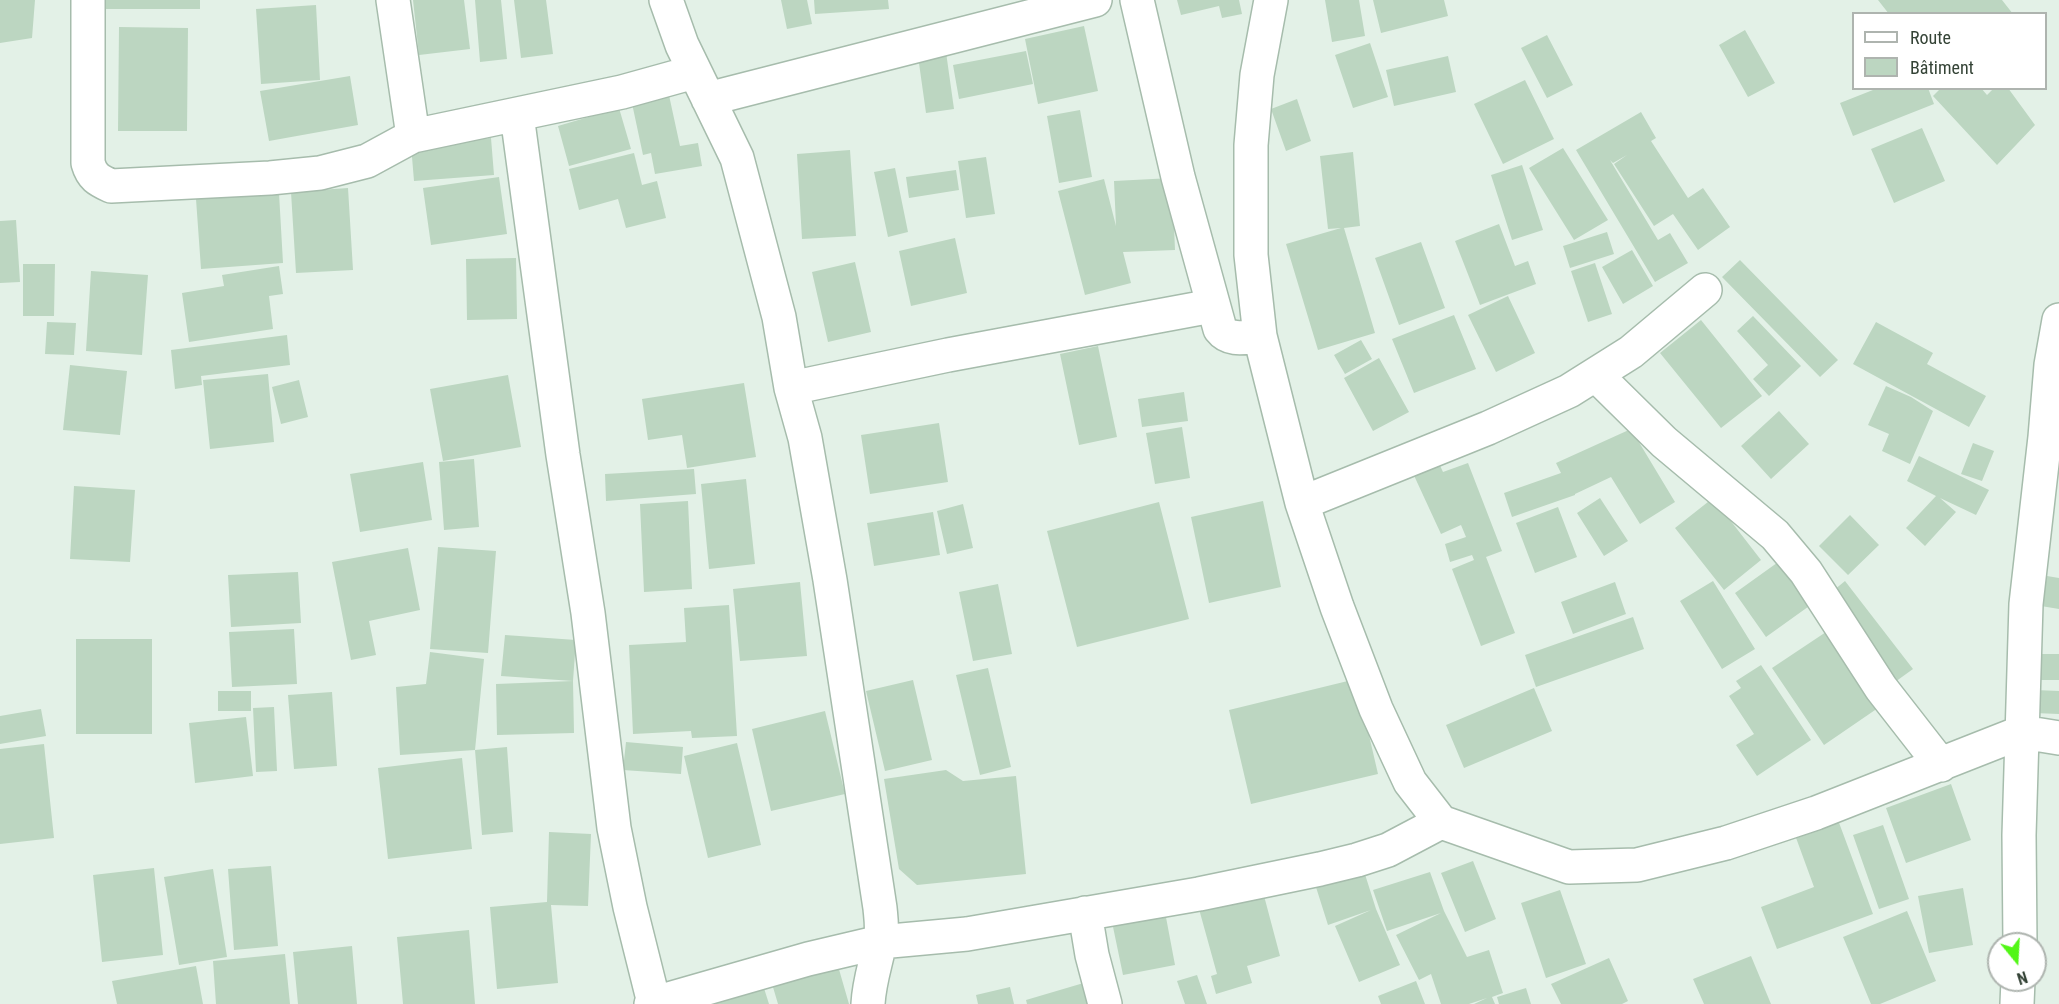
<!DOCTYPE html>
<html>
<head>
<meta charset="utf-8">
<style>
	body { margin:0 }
	#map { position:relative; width:2059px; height:1004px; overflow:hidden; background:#e3f1e7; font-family:"Roboto Condensed",sans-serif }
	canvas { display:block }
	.legend { position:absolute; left:1852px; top:12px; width:195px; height:78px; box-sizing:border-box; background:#fff; border:2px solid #aeb4af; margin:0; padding:8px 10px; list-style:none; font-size:18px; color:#344336 }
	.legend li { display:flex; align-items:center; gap:12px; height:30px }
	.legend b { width:30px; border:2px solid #aeb4af }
	.north { position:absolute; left:1987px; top:932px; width:60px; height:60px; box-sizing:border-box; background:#fff; border:2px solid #aeb4af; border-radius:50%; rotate:162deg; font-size:16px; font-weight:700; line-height:24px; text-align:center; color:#344336 }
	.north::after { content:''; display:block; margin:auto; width:21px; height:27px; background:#52f616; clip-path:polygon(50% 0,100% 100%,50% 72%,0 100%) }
</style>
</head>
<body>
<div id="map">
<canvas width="2059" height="1004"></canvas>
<ul class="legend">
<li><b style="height:8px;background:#fff"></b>Route</li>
<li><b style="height:16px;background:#bcd6c1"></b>Bâtiment</li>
</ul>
<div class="north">N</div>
</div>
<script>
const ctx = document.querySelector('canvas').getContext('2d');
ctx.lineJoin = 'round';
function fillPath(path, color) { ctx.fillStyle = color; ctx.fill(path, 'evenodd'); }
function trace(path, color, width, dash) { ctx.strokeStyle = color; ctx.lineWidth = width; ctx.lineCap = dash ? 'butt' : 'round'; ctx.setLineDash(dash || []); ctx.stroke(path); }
const building = new Path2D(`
	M0,0H35L32,38L0,43Z
	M96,0H200V9H96Z
	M413,0H464L470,49L419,55Z
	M475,0H501L507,59L480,62Z
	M514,0H546L553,54L521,58Z
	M781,0H807L812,24L787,29Z
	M814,0H888L889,9L815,14Z
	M1177,0H1239L1242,14L1222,18L1219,6L1181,15Z
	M1325,0H1359L1365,36L1332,42Z
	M1373,0H1444L1448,16L1381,33Z
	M1878,0H2002L2013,14H1889Z
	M316,5L320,80L261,84L256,9Z
	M1084,26L1098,91L1038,104L1025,39Z
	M119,27L188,28L187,131H118Z
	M1745,30L1775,83L1748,97L1719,45Z
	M1547,35L1573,85L1547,98L1521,48Z
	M1370,43L1388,97L1353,108L1335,55Z
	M945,45L954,109L926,113L917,49Z
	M1026,51L1033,84L959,99L953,65Z
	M1448,56L1456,92L1394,106L1386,70Z
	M350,76L358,125L269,141L260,91Z
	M1525,80L1554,139L1503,164L1474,104Z
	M667,86L680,146L698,143L702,166L655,174L651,153L643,155L630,94Z
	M1878,88H1928L1934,104L1853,136L1840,103Z
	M1941,88H1981L1987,95L1994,88H2008L2035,125L1997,165L1933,96Z
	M1297,99L1311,141L1286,151L1271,109Z
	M619,108L631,149L569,166L558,126Z
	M1080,110L1092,177L1059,183L1047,116Z
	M1641,112L1656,138L1651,141L1688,198L1703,188L1730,227L1698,250L1673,214L1654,226L1614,164L1627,155L1613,163L1610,160L1658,240L1670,233L1688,263L1655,282L1576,150Z
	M1922,128L1945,181L1894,203L1871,149Z
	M491,138L494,175L414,181L411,145Z
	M1563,148L1608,220L1574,240L1529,168Z
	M850,150L856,236L802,239L797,154Z
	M1353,152L1360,226L1344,228L1375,333L1318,350L1286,244L1341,228L1328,229L1320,156Z
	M634,153L642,185L657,181L666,218L626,228L618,199L579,210L569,169Z
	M986,157L995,214L966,218L958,161Z
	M1522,165L1543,230L1512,240L1491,175Z
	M895,168L908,232L888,237L874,172Z
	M956,170L959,190L909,198L906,177Z
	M499,177L507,234L431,245L423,188Z
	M1172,178L1175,250L1123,252L1131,283L1085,295L1058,191L1104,179L1116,226L1114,181Z
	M348,188L353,270L296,273L291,192Z
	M279,193L283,263L201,269L196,199Z
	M16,220L20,282L0,283V221Z
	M1499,224L1515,266L1528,261L1536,284L1480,305L1455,241Z
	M1607,232L1614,254L1570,268L1563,246Z
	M955,238L967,293L911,306L899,251Z
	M1421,242L1445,308L1399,325L1375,258Z
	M1632,250L1653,286L1623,304L1602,267Z
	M516,258L517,319L467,320L466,259Z
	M1740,260L1838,360L1820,377L1722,277Z
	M855,262L871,332L828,342L812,272Z
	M1595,263L1612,314L1588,322L1571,271Z
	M23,264H55L54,316H23Z
	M279,266L283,294L269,296L273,329L189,342L182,293L224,286L222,275Z
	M91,271L148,275L142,355L86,351Z
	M1508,296L1535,353L1496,372L1468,315Z
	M1454,315L1476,369L1414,393L1392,339Z
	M1753,316L1801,366L1769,396L1753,379L1768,365L1737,331Z
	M1701,320L1762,396L1721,428L1660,353Z
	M47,322L76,323L74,355L45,354Z
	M1876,322L1933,353L1927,364L1986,396L1969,427L1853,364Z
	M287,335L290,365L201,376L202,385L175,389L171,350Z
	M1361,340L1372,359L1345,374L1334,355Z
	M1098,346L1117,437L1079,445L1060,354Z
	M1379,358L1409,412L1373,431L1344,378Z
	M70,365L127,371L120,435L63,430Z
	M268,374L274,442L210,449L203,380Z
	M508,375L521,447L443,461L430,389Z
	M299,380L308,417L281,424L272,387Z
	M744,383L756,457L687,468L682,435L648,440L642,399Z
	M1886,386L1911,397L1933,411L1910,464L1882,451L1889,434L1868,425Z
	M1184,392L1188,421L1142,427L1138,399Z
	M1779,411L1809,444L1771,479L1741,446Z
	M939,423L948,482L870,494L861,435Z
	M1182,427L1190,478L1155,484L1146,433Z
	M1631,429L1675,502L1640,524L1611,477L1575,494V495L1512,517L1504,493L1561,473L1556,463Z
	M1973,443L1994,451L1982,481L1961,474Z
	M1919,456L1989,490L1976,515L1940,498L1956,512L1925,546L1906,528L1936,496L1907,481Z
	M1436,457L1443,472L1468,463L1502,551L1486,557L1515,633L1481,646L1452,569L1474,560L1472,555L1450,562L1445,544L1466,537L1461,525L1441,534L1411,469Z
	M474,459L479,527L444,530L439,462Z
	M423,462L432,520L360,532L350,474Z
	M694,469L696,494L606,501L605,474Z
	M746,479L755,564L709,569L701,484Z
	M74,486L135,490L130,562L70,559Z
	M1600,498L1628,541L1604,556L1577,513Z
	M1713,498L1761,560L1724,590L1675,528Z
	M688,501L692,589L644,592L640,504Z
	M1263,501L1281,587L1209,603L1191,517Z
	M1159,502L1189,619L1077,647L1047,531Z
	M963,504L973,548L947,554L937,511Z
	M1558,507L1577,557L1535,573L1516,523Z
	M933,512L940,555L874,566L867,523Z
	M1850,515L1879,545L1848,575L1819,546Z
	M438,547L496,551L488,653L430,649Z
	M408,548L420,610L369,621L376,655L351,660L332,562Z
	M1788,555L1819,599L1766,637L1735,593Z
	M298,572L301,623L231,627L228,575Z
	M2047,576L2059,578V609L2041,606Z
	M1713,581L1755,649L1722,669L1680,601Z
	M1845,581L1913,669L1895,682L1828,595Z
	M800,582L807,656L740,661L733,589Z
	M1615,582L1626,614L1573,634L1561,602Z
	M998,584L1012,654L973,661L959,592Z
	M729,605L737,736L692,738L691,731L633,734L629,645L686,642L684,608Z
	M1633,617L1644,649L1536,687L1525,655Z
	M294,629L297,684L232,687L229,632Z
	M1826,632L1878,708L1824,745L1772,668Z
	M505,635L576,640L573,681L501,676Z
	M76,639H152V734H76Z
	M430,652L484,659L475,750L400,755L396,687L426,684Z
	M2030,654H2059V680H2031Z
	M1761,665L1811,740L1757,776L1736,745L1754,734L1729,696L1741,688L1736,681Z
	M988,668L1011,767L980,775L956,675Z
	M1356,679L1378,774L1251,804L1229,710Z
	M913,680L932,760L885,771L866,691Z
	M573,681L574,733L497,735L496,684Z
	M1534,688L1552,731L1464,768L1446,725Z
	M2035,690L2059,691V714L2034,713Z
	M218,691H251V711H218Z
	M332,692L337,766L294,769L288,695Z
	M274,707L277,771L256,772L253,708Z
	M41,709L46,736L0,744V716Z
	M825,711L845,794L771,811L752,729Z
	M246,717L253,776L195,783L189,723Z
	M626,742L683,747L681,774L623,770Z
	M737,743L761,845L708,858L684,756Z
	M44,744L54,838L0,844V749Z
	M507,747L513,832L482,835L475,750Z
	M462,758L472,849L388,859L378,768Z
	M946,770L963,781L1016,776L1026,874L917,885L899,869L884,779Z
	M1951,784L1971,840L1906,863L1886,808Z
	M1838,820L1873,914L1777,949L1761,907L1814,887L1795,835Z
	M1883,825L1909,899L1879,909L1853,835Z
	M549,832L591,834L588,906L551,905L558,983L497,989L490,907L547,902Z
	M1473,861L1496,919L1465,932L1441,873Z
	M271,866L278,946L234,950L228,869Z
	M154,868L163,955L102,962L93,875Z
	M1363,868L1376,909L1400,965L1359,982L1335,926L1371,910L1328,925L1315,884Z
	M213,869L227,957L179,965L164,877Z
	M1430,872L1444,911L1467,957L1489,950L1503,993L1492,997L1495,1004H1474L1487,998L1469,1004H1441L1431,974L1419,980L1396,935L1441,913L1387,931L1373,890Z
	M1963,888L1973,945L1929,953L1918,896Z
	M1560,890L1586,964L1546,978L1521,903Z
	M1263,892L1280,956L1247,966L1252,983L1216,994L1211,976L1217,974L1199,909Z
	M1907,911L1936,981L1880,1004H1871L1843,937Z
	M1165,912L1175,965L1123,975L1112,922Z
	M469,930L475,1004H403L397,937Z
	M352,946L357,1004H298L293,952Z
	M285,954L290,1004H216L213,961Z
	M1751,956L1771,1004H1704L1693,979Z
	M1609,958L1628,1001L1622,1004H1561L1551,984Z
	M836,959L849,1004H778L770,977Z
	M196,966L203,1004H117L112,981Z
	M1197,975L1207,1004H1185L1177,981Z
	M1416,981L1425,1004H1381L1378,996Z
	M1087,982L1093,1004H1027L1026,1000Z
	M763,985L769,1004H705Z
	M1010,987L1014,1004H978L976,995Z
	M1526,988L1531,1004H1499L1497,997Z`);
const minor = new Path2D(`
	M88,0V163C92,177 98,180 111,186L270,178L320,173L367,161L413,136L622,92L694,72
	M393,0L413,136
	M666,0L682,45L737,158L779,317L791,388L805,438L830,580L880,908C881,919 883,931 880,942C876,963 869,982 868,1004
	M1137,0L1178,177L1220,329C1230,342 1246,337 1260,336
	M1271,0L1257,75L1251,145V255L1260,336L1302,503L1337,607L1376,709L1410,782L1441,822L1569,867L1637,865L1726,843L1816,813L2022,732L2059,738
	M708,99L1095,0
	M517,115L563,455L588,613L614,828L630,907L654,1003
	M1596,375L1664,442L1775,535L1806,572L1881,688L1941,765
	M791,388L948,355L1212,306
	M1302,503L1488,428L1569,391L1631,352L1705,290
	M1085,913L1092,955L1105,1004
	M2020,944L2019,835L2026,604L2045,437L2051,365L2059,320
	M651,1004L808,959L880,942L967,934L1199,894L1320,869L1357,860L1388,850L1441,822
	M2017,1004L2018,980`);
fillPath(building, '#bcd6c1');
trace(minor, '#a6bcac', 36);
trace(minor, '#fff', 33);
</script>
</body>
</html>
